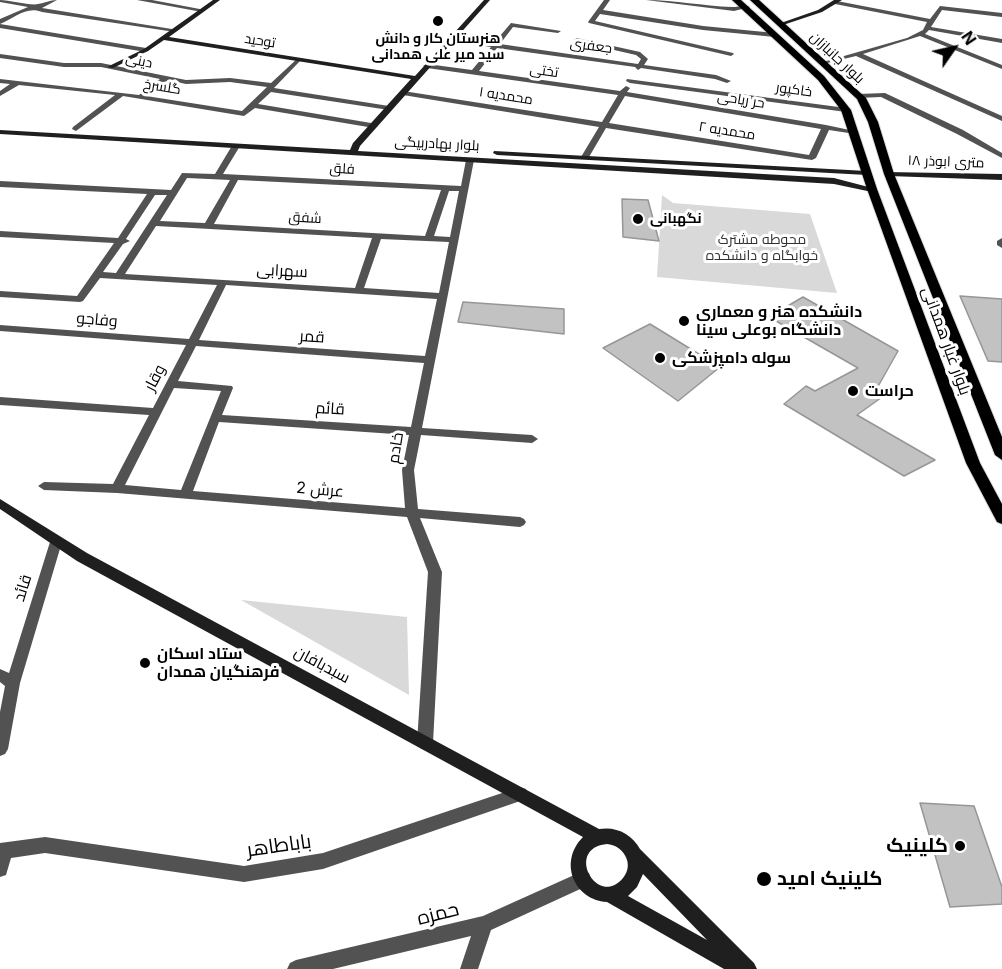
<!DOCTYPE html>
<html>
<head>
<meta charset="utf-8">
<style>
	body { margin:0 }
	#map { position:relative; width:1002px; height:969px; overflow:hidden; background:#fff; font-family:Inter,sans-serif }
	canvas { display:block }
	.north { position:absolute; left:924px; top:18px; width:60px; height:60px; -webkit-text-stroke:4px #fff; paint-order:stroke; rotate:56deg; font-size:16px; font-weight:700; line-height:24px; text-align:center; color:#000 }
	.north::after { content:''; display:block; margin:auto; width:21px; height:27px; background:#000; clip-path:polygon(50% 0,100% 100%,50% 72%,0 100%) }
</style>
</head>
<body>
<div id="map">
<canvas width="1002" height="969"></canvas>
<div class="north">N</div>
</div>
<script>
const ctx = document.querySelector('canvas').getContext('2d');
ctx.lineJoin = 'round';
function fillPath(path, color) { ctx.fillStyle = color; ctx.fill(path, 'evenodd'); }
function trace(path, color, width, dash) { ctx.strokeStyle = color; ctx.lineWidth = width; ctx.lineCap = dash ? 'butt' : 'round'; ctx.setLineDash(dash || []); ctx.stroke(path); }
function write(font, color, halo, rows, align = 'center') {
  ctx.font = font + ' Inter,Cairo,sans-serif'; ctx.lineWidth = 6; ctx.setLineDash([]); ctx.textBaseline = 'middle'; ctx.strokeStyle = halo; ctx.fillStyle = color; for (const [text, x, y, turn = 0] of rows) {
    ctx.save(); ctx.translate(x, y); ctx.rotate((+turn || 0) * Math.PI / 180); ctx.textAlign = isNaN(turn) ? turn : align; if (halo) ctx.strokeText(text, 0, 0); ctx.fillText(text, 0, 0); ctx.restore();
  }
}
const green = new Path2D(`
	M662,195L673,203L810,214L837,293L657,277Z
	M241,600L407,617L409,695Z`);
const building = new Path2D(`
	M622,199L648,200L659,241L623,237Z
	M960,296L1002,299V362L988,361Z
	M803,297L898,351L876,390L885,395L857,415L935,460L904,476L784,404L806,386L815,391L858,368L769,317Z
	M463,302L564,309V334L458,322Z
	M650,324L720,367L678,401L603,348Z
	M920,803L974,806L1002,887V904L950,907Z`);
const street = new Path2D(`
	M0,0C10,0 31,6 38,4C45,3 50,0 57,0L42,8L178,30L175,32L42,12C26,6 15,18 0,24V19L28,7L0,2Z
	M137,0H152L205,10L202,12Z
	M604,0H610L603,10L703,26L775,33L778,35L775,37L703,30L600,14L595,21L733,53L734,54L731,56L589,23L588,22Z
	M646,0C675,0 703,6 732,7C739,7 744,4 750,7L734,11Z
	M837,1L930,19L940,6L1002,13V17L942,10L931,27L1002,39V43L929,30L925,34L1002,65V69L920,36L863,54L1002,116V121L856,56L823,64V62L907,38L923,30L927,22L835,4L834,3Z
	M511,23L561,31L558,33L513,27L500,44L638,64L641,59L636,55L575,41L574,40L577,38L640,52L648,59L644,65L716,75L731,81L727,83L715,79L641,68L638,70L635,67L497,48L479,71L620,91L626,86L630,88L627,92L826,125L859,132L855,134L829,130L816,158L812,160L606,128L589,157L585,159L581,157L599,127L403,95L399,93L403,91L602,122L618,95L427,68L423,66L427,64L472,70L491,47L452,41L449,39L450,38L494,43ZM625,96L821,129L809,155L609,123Z
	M0,24L146,48L149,50L146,52L0,28Z
	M0,54L64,63H101L186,80L230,78L271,83L298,58L301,60L300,61L274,88L389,106L393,108L389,110L271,92L258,104L377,124L378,126L374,128L255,108L244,116L123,96L76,131L72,129L73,127L115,95L19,85L0,96V91L10,84L0,83V79L139,95L160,79L101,67H64L0,58ZM168,80L186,84L230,82L267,87L242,111L146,96Z
	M627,79L846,108L850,110L846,112L630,83L626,81Z
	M885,93L963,130L1002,153V158L957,134L881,97L858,98L854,96L858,94Z
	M233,144L240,146L223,174L461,186L466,160L470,158L474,160L422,428L532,435L538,439L532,443L421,435L414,470L418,509L520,517L524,519L526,522L524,525L520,527L420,518L442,572L433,743L430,748L425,750L420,748L417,743L428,572L407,517L117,493L44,490L38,486L44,482L113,484L149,415L0,405V397L153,408L186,345L0,331V325L189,339L217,285L100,278L83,301L80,302L0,297V291L77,296L114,243L0,237V231L118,238L147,194L0,187V181L171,190L182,173L215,174ZM187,178L230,180L205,223L160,221ZM238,180L441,190L425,236L214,224ZM449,191H459L450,237L434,236ZM155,195H167L116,273L103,272L123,244L130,241L126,239ZM156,226L372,238L355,288L125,274ZM381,239L449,242L439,293L364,288ZM226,285L437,299L425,356L199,340ZM196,346L424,363L411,427L222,415L233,388L232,386L178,381ZM174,388L221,391L181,490L125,485ZM219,422L409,435L402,470L405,508L193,491Z
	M1002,238V248L997,245V241Z
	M56,537L60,539L62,542L20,683L8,749L5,754L0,756V712L5,686L0,682V669L9,673L50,542L52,539Z
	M520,787L526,789L528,794L526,799L323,869L244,882L45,853L11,858L6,875L0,877V843L45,837L244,866L323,853Z
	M583,871L589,873L591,879L589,885L491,930L478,969H460L471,936L333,969H287L290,963L296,960L483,916Z`);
const secondary = new Path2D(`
	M213,0H220L169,37L415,76L484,0H490L360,146L358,151L834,178L876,189L872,192L834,184L0,134V130L350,150L353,143L411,79L164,40L148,51L113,68L107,67L144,49Z
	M834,0H842L822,12L783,25L778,24L818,10Z
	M494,151L867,171L871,173L867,175L497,155L493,153Z
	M886,172L1002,174V180L889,176H886Z
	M0,499L87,553L599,829C616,826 632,834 640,849L754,963L757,969H724L607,902C574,900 558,862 583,837L77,561L0,509ZM607,844C623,845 635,864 623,878C597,909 564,848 607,844ZM643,874L707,940L628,896L637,887Z`);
const primary = new Path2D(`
	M732,0H741L824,76L851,110L877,189L980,463L1002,504V524L997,522L966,463L867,189L841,110L818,80Z
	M750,0H759L866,98L878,122L894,174L1002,437V460L995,455L884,174L868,122L857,99Z`);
const markers = [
	[438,21,6,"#000"],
	[638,219,6,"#000"],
	[684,321,6,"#000"],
	[660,358,6,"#000"],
	[853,391,6,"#000"],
	[145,663,6,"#000"],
	[960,846,6,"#000"],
	[764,879,8,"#000"]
];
const farPoinames = [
	["هنرستان کار و دانش",438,39],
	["سید میر علی همدانی",438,55],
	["نگهبانی",650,219,"left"]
];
const farStreetnames = [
	["توحید",260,41,9],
	["جعفری",591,46,8],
	["بلوار جانبازان",837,58,43],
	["دینی",139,61,12],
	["تختی",544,71,8],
	["گلسرخ",162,87,9],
	["خاکپور",794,90,8],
	["محمدیه ۱",506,96,9],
	["حر ریاحی",741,100,9],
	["محمدیه ۲",727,131,9],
	["بلوار بهادربیگی",437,144,3],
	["۱۸ متری ابوذر",946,162,2],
	["فلق",342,169,3],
	["شفق",305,218,3]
];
const farParknames = [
	["محوطه مشترک",762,240],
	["خوابگاه و دانشکده",762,256]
];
const streetNames = [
	["سهرابی",282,271,3],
	["وفاجو",97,320,5],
	["قمر",312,337,4],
	["بلوار غبار همدانی",946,341,70],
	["وقار",155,378,-63],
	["قائم",330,409,3],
	["خادم",396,448,-81],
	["عرش 2",320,490,5],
	["قائد",23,588,-73],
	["سبدبافان",322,665,28]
];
const poiNames = [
	["دانشکده هنر و معماری",696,312],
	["دانشگاه بوعلی سینا",696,330],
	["سوله دامپزشکی",672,358],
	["حراست",865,391],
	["ستاد اسکان",157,654],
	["فرهنگیان همدان",157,672]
];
const nearStreetnames = [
	["باباطاهر",279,846,-8],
	["حمزه",438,914,-14]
];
const nearPoinames = [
	["کلینیک",948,846],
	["کلینیک امید",777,879,"left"]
];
fillPath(green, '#d9d9d9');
fillPath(building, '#c2c2c2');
trace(building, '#969696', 1.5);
trace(primary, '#dbdbdb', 2);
fillPath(street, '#525252');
fillPath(secondary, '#1f1f1f');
fillPath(primary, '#000');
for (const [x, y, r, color] of markers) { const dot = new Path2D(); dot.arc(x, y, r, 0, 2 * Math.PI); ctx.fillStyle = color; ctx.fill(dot); trace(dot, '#fff', 2); }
write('bold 14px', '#000', '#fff', farPoinames);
write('14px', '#000', '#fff', farStreetnames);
write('14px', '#303030', '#fff', farParknames);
write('16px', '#000', '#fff', streetNames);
write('bold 16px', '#000', '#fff', poiNames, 'left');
write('20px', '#000', '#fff', nearStreetnames);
write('bold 20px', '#000', '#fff', nearPoinames, 'right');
</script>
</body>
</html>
